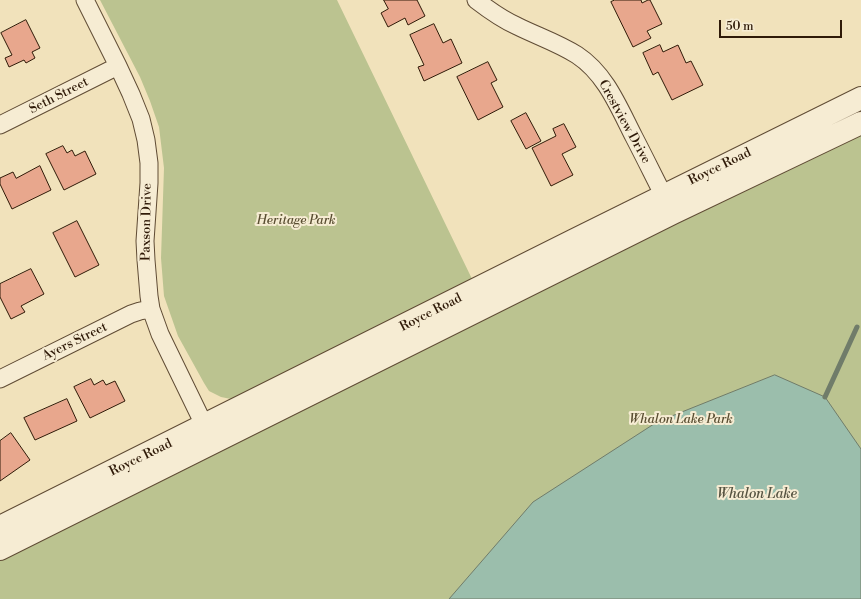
<!DOCTYPE html>
<html>
<head>
<meta charset="utf-8">
<style>
	body { margin:0 }
	#map { position:relative; width:861px; height:599px; overflow:hidden; background:#f1e2bb; font-family:"Libre Bodoni",serif }
	canvas { display:block }
	.scale { position:absolute; left:719px; top:20px; width:123px; height:18px; box-sizing:border-box; border:2px solid #2f1a08; border-top:0; padding-left:5px; font-size:12px; line-height:14px; white-space:nowrap; color:#2f1a08; -webkit-text-stroke:3px #f6ecd3; paint-order:stroke }
</style>
</head>
<body>
<div id="map">
<canvas width="861" height="599"></canvas>
<div class="scale">50 m</div>
</div>
<script>
const ctx = document.querySelector('canvas').getContext('2d');
ctx.lineJoin = 'round';
function fillPath(path, color) { ctx.fillStyle = color; ctx.fill(path, 'evenodd'); }
function trace(path, color, width, dash) { ctx.strokeStyle = color; ctx.lineWidth = width; ctx.lineCap = dash ? 'butt' : 'round'; ctx.setLineDash(dash || []); ctx.stroke(path); }
function write(font, color, halo, rows, align = 'center') {
  ctx.font = font + ' "Libre Bodoni",serif'; ctx.lineWidth = 4; ctx.setLineDash([]); ctx.textBaseline = 'middle'; ctx.strokeStyle = halo; ctx.fillStyle = color; for (const [text, x, y, turn = 0] of rows) {
    ctx.save(); ctx.translate(x, y); ctx.rotate((+turn || 0) * Math.PI / 180); ctx.textAlign = isNaN(turn) ? turn : align; if (halo) ctx.strokeText(text, 0, 0); ctx.fillText(text, 0, 0); ctx.restore();
  }
}
const green = new Path2D(`
	M100,0H337L473,281L236,400L221,397L209,391L204,383L178,336L164,296L161,258L164,168L159,127L150,101L140,77Z
	M861,130V599H0V558Z`);
const water = new Path2D(`
	M775,375L825,397L861,449V599H449L533,502L657,422Z`);
const stream = new Path2D(`
	M825,397L857,327`);
const building = new Path2D(`
	M384,0H417L425,16L408,25L405,18L388,27L381,13L388,9Z
	M615,0H641L642,3L648,0H650L662,24L647,31L651,38L633,47L611,2Z
	M26,20L40,48L32,52L35,58L26,63L24,60L9,67L5,58L12,55L1,33Z
	M434,24L443,43L451,39L462,63L424,81L418,67L424,65L410,35Z
	M660,45L663,52L678,45L686,63L691,61L703,85L672,100L658,72L653,75L643,53Z
	M488,62L497,80L491,83L503,107L478,120L457,77Z
	M526,113L541,141L526,149L511,121Z
	M564,124L576,147L562,154L573,175L551,186L532,148L556,136L553,129Z
	M63,146L67,153L72,150L75,156L85,151L96,174L64,190L46,154Z
	M40,166L51,190L12,209L0,184V178L13,172L16,178Z
	M77,221L99,265L75,277L53,233Z
	M31,269L44,294L21,306L25,312L11,319L0,297V284Z
	M91,379L94,385L103,380L106,385L115,381L125,401L90,418L74,387Z
	M67,399L77,421L35,440L24,418Z
	M11,433L30,460L0,481V441Z`);
const minor = new Path2D(`
	M85,0L118,66L131,94L141,119L146,140L149,163V183L145,241L146,260L149,296L151,309L160,334L209,435
	M476,0C489,10 501,19 517,26C537,36 558,43 577,55C606,74 619,108 634,137C646,160 657,183 669,206
	M0,125L118,66
	M0,379L131,314L140,311L151,309`);
const tertiary = new Path2D(`
	M0,527C287,385 573,239 861,98
	M0,549L673,213L861,123`);
const streetNames = [
	["Seth Street",59,96,-27],
	["Crestview Drive",624,122,61],
	["Royce Road",720,167,-26],
	["Paxson Drive",147,222,-89],
	["Royce Road",431,313,-27],
	["Ayers Street",75,342,-26],
	["Royce Road",141,458,-26]
];
const parkNames = [
	["Heritage Park",296,221],
	["Whalon Lake Park",681,420]
];
const waterNames = [
	["Whalon Lake",757,495]
];
fillPath(green, '#bbc390');
fillPath(water, '#9bbeac');
trace(water, '#707c6a', 1);
trace(stream, '#707c6a', 5);
fillPath(building, '#e8a78d');
trace(building, '#2f1a08', 1);
trace(minor, '#604c35', 19);
trace(tertiary, '#604c35', 24);
trace(minor, '#f6ecd3', 17);
trace(tertiary, '#f6ecd3', 22);
write('13px', '#2f1a08', '#f6ecd3', streetNames);
write('italic 13px', '#594d31', '#f6ecd3', parkNames);
write('italic 14px', '#555341', '#f6ecd3', waterNames);
</script>
</body>
</html>
